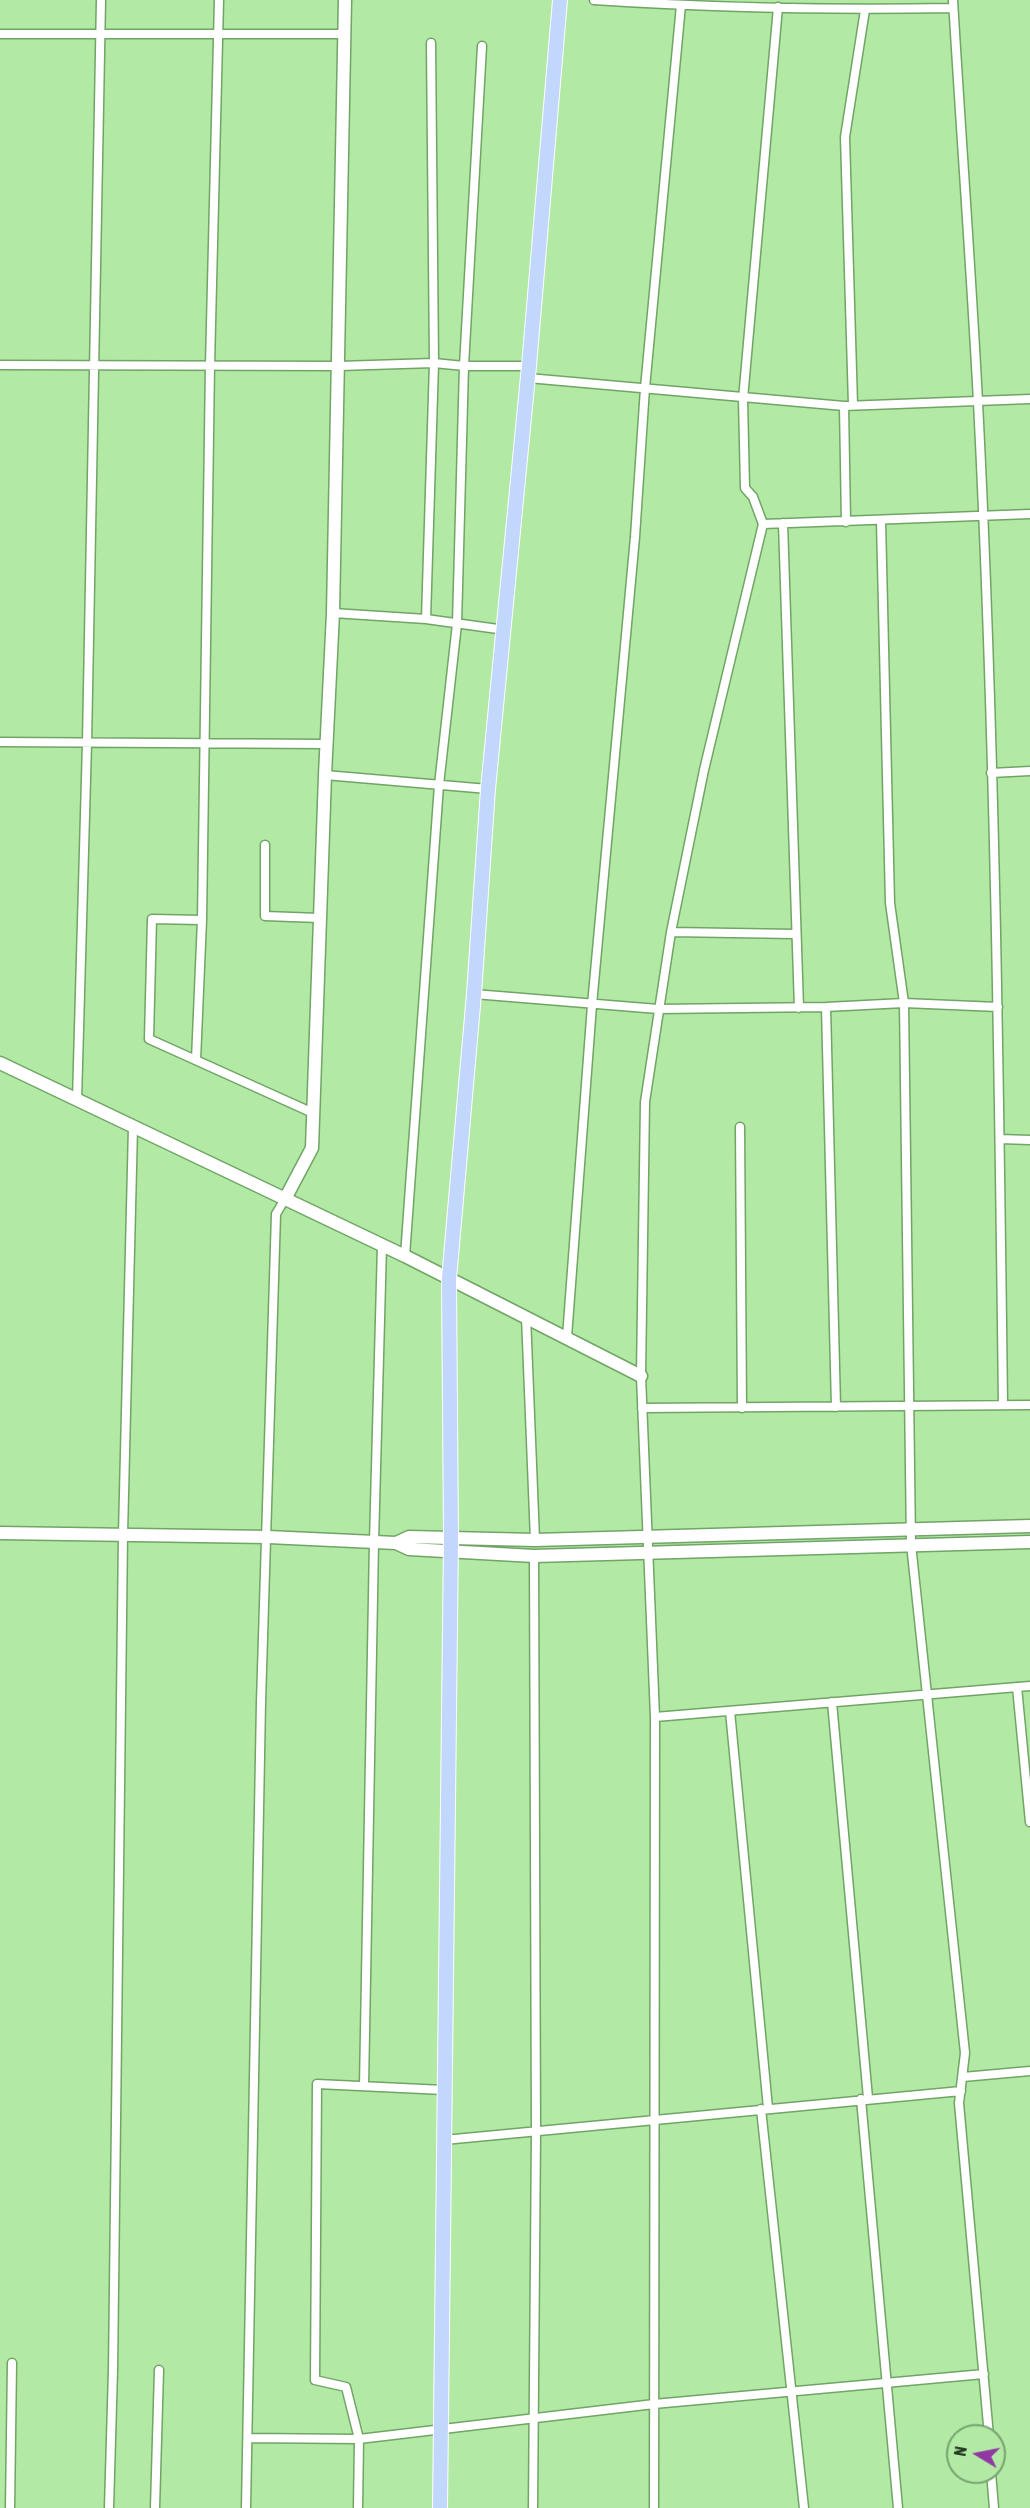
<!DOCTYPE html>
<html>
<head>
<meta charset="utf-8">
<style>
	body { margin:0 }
	#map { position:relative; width:1030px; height:2508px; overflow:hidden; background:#b1e9a5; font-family:"Asap Condensed",sans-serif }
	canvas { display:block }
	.north { position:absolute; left:946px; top:2424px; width:60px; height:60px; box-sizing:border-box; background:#b1e9a5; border:2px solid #78a36f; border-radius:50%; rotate:280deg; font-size:16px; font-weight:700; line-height:24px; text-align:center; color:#23391e }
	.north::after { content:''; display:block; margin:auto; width:21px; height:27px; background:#9138a4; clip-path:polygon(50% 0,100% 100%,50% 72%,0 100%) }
</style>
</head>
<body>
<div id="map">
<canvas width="1030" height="2508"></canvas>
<div class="north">N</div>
</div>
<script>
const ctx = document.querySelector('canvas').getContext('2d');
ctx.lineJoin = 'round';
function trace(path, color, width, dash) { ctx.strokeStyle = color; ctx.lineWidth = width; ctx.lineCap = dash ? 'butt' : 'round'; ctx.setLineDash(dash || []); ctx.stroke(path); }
const street = new Path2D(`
	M594,0C714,8 833,10 953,8
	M953,0C961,134 971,268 978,402C995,736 999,1071 1003,1405
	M0,34H345
	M0,365L339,366L434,363L464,366H529
	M528,378L844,406L1030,399
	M853,405L845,137L865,10
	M844,406L846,522
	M881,521L890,903L904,1003L911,1544L965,2053L959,2103L989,2436
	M783,523L799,1008
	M763,524L1030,514
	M333,613L426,619L505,630
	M426,619L434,363L431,43
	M0,742L327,744
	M991,773L1030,771
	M325,775L488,789
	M265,845V916L319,918
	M202,920L152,919L149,1039L313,1113
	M671,932L795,934
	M474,994L658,1009L826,1007L904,1003L998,1007
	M826,1007L836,1407
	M196,1060L202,920L210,365L219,0
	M77,1100L87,743L101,0
	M740,1127L742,1408
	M1000,1139L1030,1140
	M405,1256L439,785L457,624L464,366L482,46
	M526,1316L535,1540
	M567,1337L592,1005L635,537L645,388L681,5
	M642,1408L1030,1405
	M1017,1687L1030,1822
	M832,1702L868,2098
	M730,1711L768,2108
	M655,1717L1030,1686
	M963,2077L1030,2071
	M364,2086L374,1542L382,1245
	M861,2099L898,2508
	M761,2109L804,2508
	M444,2140L961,2091
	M248,2438L359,2439L654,2404L984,2374
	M991,2472L994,2508
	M10,2508L12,2363
	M109,2508L113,2370L123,1534L133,1127
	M155,2508L159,2370
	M246,2508L261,1702L276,1214L285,1199
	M358,2508L359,2439L346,2387L315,2380L317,2084L444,2090
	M533,2508L536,2131L534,1556
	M654,2508L655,1717L641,1376L645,1102L671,932L704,770L763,524L753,497L745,488L743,399L778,7`);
const secondary = new Path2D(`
	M0,1063L405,1256L641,1376
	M285,1199L312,1148L325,775L333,613L345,0
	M0,1533L268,1537L396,1543L409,1549L534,1556L1030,1542
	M396,1543L409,1537L535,1540L1030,1526`);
const primary = new Path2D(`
	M440,2508L451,1538L449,1279L474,994L488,789L529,366L560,0`);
trace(street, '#70a565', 11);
trace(secondary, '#70a565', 15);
trace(primary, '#fff', 16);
trace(street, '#fff', 8);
trace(secondary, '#fff', 12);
trace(primary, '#c2d7fc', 14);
</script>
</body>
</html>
